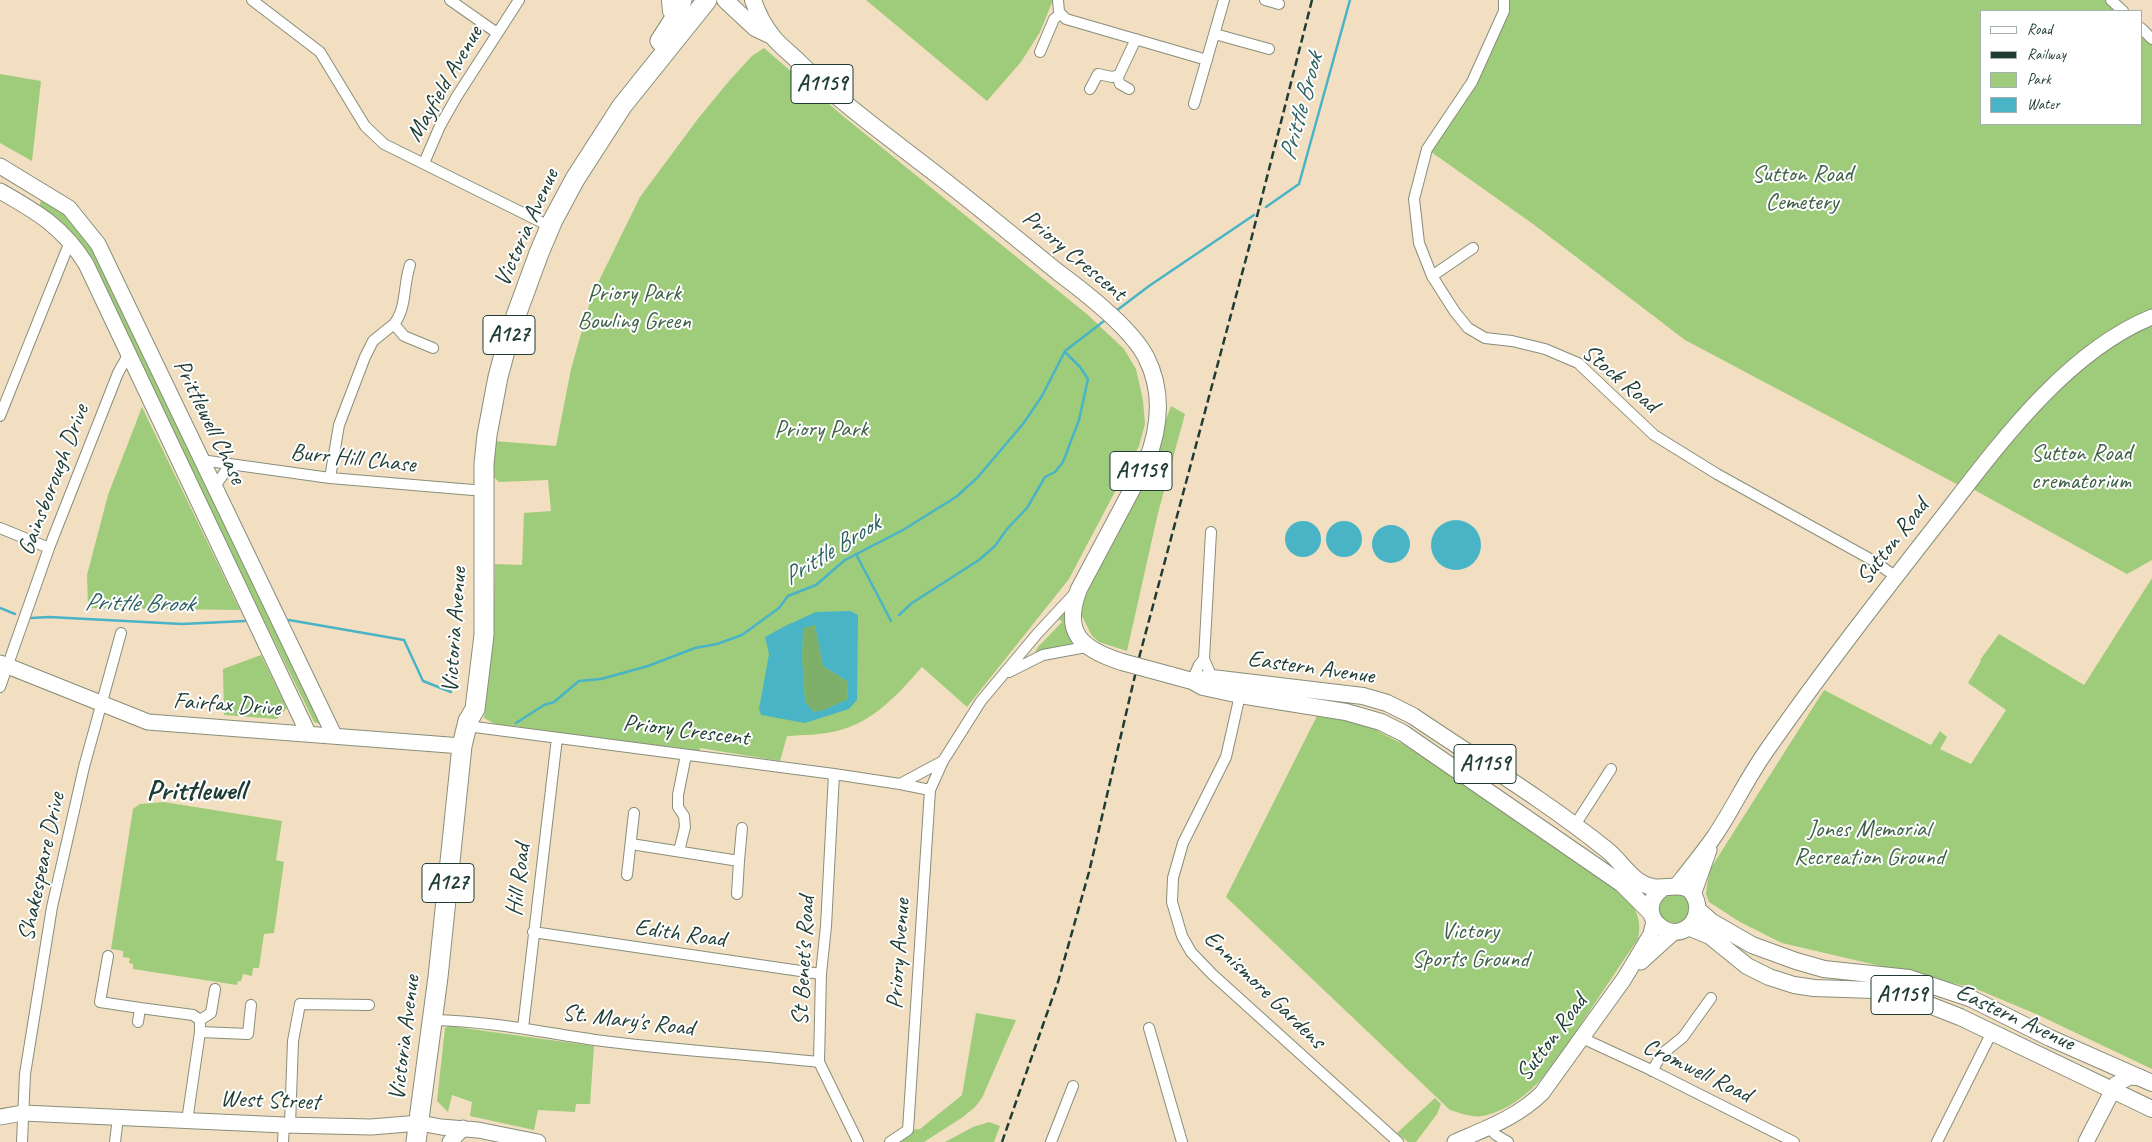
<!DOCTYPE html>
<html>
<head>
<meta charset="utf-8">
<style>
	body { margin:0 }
	#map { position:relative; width:2152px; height:1142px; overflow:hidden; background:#f2dfc1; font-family:Caveat,sans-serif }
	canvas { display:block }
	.legend { position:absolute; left:1980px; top:10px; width:162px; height:115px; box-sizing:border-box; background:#fff; border:1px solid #a5b1ae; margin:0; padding:6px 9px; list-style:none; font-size:15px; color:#1f3d34 }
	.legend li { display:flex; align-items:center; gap:10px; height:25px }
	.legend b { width:25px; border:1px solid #a5b1ae }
</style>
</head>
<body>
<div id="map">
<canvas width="2152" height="1142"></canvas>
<ul class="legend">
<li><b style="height:6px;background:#fff"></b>Road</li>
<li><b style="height:6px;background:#1f3d34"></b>Railway</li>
<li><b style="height:14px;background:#9fcc7a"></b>Park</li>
<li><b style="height:14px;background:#49b4c6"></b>Water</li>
</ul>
</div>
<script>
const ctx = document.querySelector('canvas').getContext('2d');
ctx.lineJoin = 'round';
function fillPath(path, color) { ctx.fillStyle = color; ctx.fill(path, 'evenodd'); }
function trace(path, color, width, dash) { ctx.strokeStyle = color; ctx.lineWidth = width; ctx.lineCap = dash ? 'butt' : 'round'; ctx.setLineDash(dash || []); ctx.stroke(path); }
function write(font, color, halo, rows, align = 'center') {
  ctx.font = font + ' Caveat,sans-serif'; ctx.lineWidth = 4; ctx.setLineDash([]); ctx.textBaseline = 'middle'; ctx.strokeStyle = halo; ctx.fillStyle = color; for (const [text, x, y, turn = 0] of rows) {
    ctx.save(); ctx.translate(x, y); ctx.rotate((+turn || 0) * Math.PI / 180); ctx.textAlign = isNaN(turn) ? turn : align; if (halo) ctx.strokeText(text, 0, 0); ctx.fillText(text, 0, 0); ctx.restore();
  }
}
const green = new Path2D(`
	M866,0H1053L1040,32L1021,62L987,101Z
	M1504,0H2111L2123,11H1981V124H2141V28L2152,39V317L2080,360L1964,488L1685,340L1533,224L1427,149L1472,82Z
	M764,48L843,116L1088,315L1124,349L1136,369L1143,400L1145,424L1139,446L1069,579L967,707L922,667C898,694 874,722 837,731C821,735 803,735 787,736L780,761L700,748V753L518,729L521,727L495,724L484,718L494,609L495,564L522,565L524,513L551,511L548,480L499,482L492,475L494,441L556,446L571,369L592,295L640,197L697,120L729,81L752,56Z
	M0,74L41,81L32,161L0,143Z
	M46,197L87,233L323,725L314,722L114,315L39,208L41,200Z
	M2152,322V560L2127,574L1969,487L2046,402L2085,364L2147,324Z
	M1171,406L1185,414L1158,513L1127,651L1099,642L1092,636L1080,612L1085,591L1149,464Z
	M142,407L240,610L88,608L87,575L108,495Z
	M2152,578V1069L2036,1014L1974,988L1782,943L1740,922L1709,902L1706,894L1707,885L1710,870L1716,860L1824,690L1931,745L1940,731L1947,737L1940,749L1971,764L2006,710L1968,683L1981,661L1980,660L1999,634L2084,685Z
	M1069,601L1077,644L1037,654L1035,652L1038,647L1062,622L1057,617Z
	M261,655L287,708L277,719L224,715L223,669Z
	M1317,716L1365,724L1406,746L1612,881C1628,900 1644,911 1638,939C1621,964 1604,989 1587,1015C1561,1054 1533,1105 1483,1116C1472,1118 1460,1113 1450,1110L1226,897Z
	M164,802L282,821L276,860L284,862L274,933L264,934L259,968H253L252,976L243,974L241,981H238L237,985L133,969V964L129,963L130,958L123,957V951L111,949L133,809L140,804Z
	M1658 909a16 16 0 1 1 32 0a16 16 0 1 1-32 0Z
	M976,1013L1016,1020L982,1098L975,1107L963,1117L924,1142H890L908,1130L920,1129L962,1095Z
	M449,1026L594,1046L590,1104H576L575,1112L538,1110L534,1130L470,1116L472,1102L452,1095L448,1112L437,1101L445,1028Z
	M1435,1098L1441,1104L1437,1114L1416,1142H1408L1397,1133Z
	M989,1122L1000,1126L994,1142H945L973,1127Z`);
const forest = new Path2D(`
	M815,625L823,666L847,681L848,699L824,710L814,712L805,702L802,657L803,627Z`);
const water = new Path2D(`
	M1431 545a25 25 0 1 1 50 0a25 25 0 1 1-50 0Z
	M1285 539a18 18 0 1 1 36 0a18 18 0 1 1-36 0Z
	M1326 539a18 18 0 1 1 36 0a18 18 0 1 1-36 0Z
	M1372 544a19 19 0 1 1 38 0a19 19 0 1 1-38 0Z
	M850,611L858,615L857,700L849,709L805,723L761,715L759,709L769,654L765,637L785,626L816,612ZM815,625L823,666L847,681L848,699L824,710L814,712L805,702L802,657L803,628Z`);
const stream = new Path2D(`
	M1266,207L1299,184L1350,0
	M1116,311L1149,286L1254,215
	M856,554L891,621
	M0,608L15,614
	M899,615L912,603L979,560L995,546L1007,529L1027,508L1045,477L1055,472L1063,462L1079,420L1088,379L1080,367L1065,352
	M31,618L49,617L182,624L245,621
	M289,620L404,640L423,681L451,692
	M516,723L544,705L554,702L579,681L601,679L648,666L695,648L717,644L742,635L779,608L788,596L816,585L845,560L903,530L956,497L977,478L1023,424L1042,396L1065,351L1104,321`);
const street = new Path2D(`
	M252,0L320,52L365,126L384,144L541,222
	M450,0L497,33
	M667,0L668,12L676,16
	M1058,0L1059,12L1066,19L1207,60
	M1265,0L1279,4
	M1504,0V11L1472,82L1427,149L1414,199L1419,243L1432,276L1455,312L1468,328L1485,338L1512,341L1545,349L1578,363L1654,435L1717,474L1872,560L1895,576
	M2111,0L2123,11
	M2141,28L2152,39
	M1215,34L1269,49
	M1040,52L1054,19L1060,14
	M1117,76L1120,84L1129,89
	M1090,89L1098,74L1112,77L1119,75L1136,39
	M1194,104L1224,0
	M424,163L440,126L457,96L519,0
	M410,265C403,285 407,308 394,324L404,336L433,348
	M1432,276L1473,248
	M0,416L69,244V239
	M201,460L330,478L473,490
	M330,478L339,425L365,357L373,341L394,324
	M215,486L230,465
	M0,528L49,548
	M1211,532L1204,659L1212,678
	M1009,672L1043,655L1086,647
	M1192,681L1199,665L1204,659
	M0,687L49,548L118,373L127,357L128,351
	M1240,695L1226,757L1183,843L1173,878L1172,902L1182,936L1191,952L1212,974L1398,1142
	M467,726L834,774L900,784L943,761L981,701L1037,634L1075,593
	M834,774L826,926L821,974L819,1062L858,1142
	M900,784L930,790
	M1575,825L1611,769
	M631,844L739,861L742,828
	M679,851L685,827L684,816L678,807V795L686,755
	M627,875L634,813
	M737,894L739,861
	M533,932L821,974
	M108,956L100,1002L140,1008
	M200,1020L211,1013L215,989
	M433,1020C488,1021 541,1032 595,1040C669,1050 745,1054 819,1062
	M138,1022L140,1008L193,1015L200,1020V1032L187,1121
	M523,1028L557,738
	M1149,1028L1182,1142
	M200,1032L248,1034L251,1005
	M1582,1038L1649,1069L1794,1142
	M1652,1071L1662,1054L1683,1037L1711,998
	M290,1125L293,1041L300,1004L369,1005
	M1488,1127L1496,1135L1508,1142
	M22,1142L25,1074L52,907L84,767L121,633
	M115,1142L118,1117
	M283,1142L284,1125
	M890,1142L908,1130L930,790L943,761
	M1051,1142L1073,1086
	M1937,1142L1992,1032`);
const secondary = new Path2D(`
	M0,166L69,208L98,244L334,735
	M0,191C37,212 63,227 86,264L308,733
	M0,663L148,722L462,746
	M1677,885C1689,870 1702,854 1714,837C1733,809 1747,778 1767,750C1823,670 1883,593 1944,515C1999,444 2066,352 2152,317
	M1693,895L1709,850
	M1641,962L1674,932
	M0,1117L23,1113L284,1125L371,1127L420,1123L441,1127L478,1130L538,1142
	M450,1142L463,1128
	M1455,1142C1485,1129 1518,1117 1542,1093L1624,979L1651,934L1654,921
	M2086,1142L2116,1084L2130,1077L2142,1078`);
const primary = new Path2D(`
	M725,0L755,28L772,36
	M753,0C757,12 765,27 773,37C780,46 791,54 800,63C841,103 887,136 932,171C975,204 1017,239 1059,273C1086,293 1131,328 1146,357C1164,392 1160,428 1146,463L1079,589C1062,633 1081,649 1122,662
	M1170,675L1192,681L1203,687L1240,695L1346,712L1381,722L1403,733L1622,884L1651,913
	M1192,681L1212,678L1363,696L1387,703L1413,716C1478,760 1546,801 1607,850C1622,862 1633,884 1653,887C1669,890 1691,877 1697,904C1698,911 1696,917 1693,922C1672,950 1630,912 1663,888
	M1697,909L1712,922L1752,945L1796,961L1824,969L1909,978L1972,999L2050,1038L2152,1083
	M1688,927L1710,936L1747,966L1769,977L1794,985L1814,988L1874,990L1909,997L1960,1017L2152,1109`);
const highway = new Path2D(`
	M660,41L676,16L682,0
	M416,1142L438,977L462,746L468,721L475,709L484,635V464L487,435L498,377L510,332L539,253L553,220L575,179L622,106L707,0`);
const rail = new Path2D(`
	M1002,1142L1058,982L1089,872L1140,654L1251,240L1312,0`);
const primaryBridge = new Path2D(`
	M1122,662L1170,675`);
const shields = [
	[822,84,62],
	[509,335,52],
	[1141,471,62],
	[1485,764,62],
	[448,883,52],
	[1902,995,62]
];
const shieldNames = [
	["A1159",822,84],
	["A127",509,335],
	["A1159",1141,471],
	["A1159",1485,764],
	["A127",448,883],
	["A1159",1902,995]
];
const streetNames = [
	["Mayfield Avenue",445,84,-60],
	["Victoria Avenue",527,228,-66],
	["Priory Crescent",1074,256,40],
	["Stock Road",1620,379,40],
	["Prittlewell Chase",209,422,64],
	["Burr Hill Chase",353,459,6],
	["Gainsborough Drive",54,480,-69],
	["Sutton Road",1893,542,-52],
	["Victoria Avenue",455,630,-86],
	["Eastern Avenue",1311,668,8],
	["Fairfax Drive",227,705,4],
	["Priory Crescent",686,731,7],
	["Shakespeare Drive",42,867,-78],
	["Hill Road",519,880,-83],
	["Edith Road",680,934,8],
	["Priory Avenue",899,954,-86],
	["St Benet's Road",804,961,-87],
	["Ennismore Gardens",1264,990,44],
	["Eastern Avenue",2015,1018,25],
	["St. Mary's Road",628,1021,7],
	["Victoria Avenue",405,1038,-83],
	["Sutton Road",1552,1038,-53],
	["Cromwell Road",1697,1071,26],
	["West Street",270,1101,2]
];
const parkNames = [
	["Sutton Road",1802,175],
	["Cemetery",1802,203],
	["Priory Park",634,294],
	["Bowling Green",634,322],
	["Priory Park",821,430],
	["Sutton Road",2081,454],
	["crematorium",2081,482],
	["Jones Memorial",1869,830],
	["Recreation Ground",1869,858],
	["Victory",1470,932],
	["Sports Ground",1470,960]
];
const waterNames = [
	["Prittle Brook",1302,107,-75],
	["Prittle Brook",832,551,-32],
	["Prittle Brook",139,604,1]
];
const districtNames = [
	["Prittlewell",196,791]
];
fillPath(green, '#9fcc7a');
fillPath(forest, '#7fb06a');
fillPath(water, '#49b4c6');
trace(stream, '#49b4c6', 2.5);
trace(street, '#888e7a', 12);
trace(secondary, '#888e7a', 17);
trace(primary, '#888e7a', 18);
trace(highway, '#888e7a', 21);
trace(street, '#fff', 10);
trace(secondary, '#fff', 15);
trace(primary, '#fff', 16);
trace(highway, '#fff', 19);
trace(rail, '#1f3d34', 2.5, [8, 4]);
trace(primaryBridge, '#888e7a', 18, []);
trace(primaryBridge, '#fff', 16);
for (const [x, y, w] of shields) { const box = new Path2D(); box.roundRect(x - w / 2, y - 19.5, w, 39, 4); ctx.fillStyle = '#fff'; ctx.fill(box); trace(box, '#1f3d34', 1); }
write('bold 22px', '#1f3d34', null, shieldNames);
write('24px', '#1f3d34', '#fff', streetNames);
write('24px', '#3f6146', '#fff', parkNames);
write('italic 25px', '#2c6160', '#fff', waterNames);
write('bold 29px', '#1f3d34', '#fff', districtNames);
</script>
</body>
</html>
